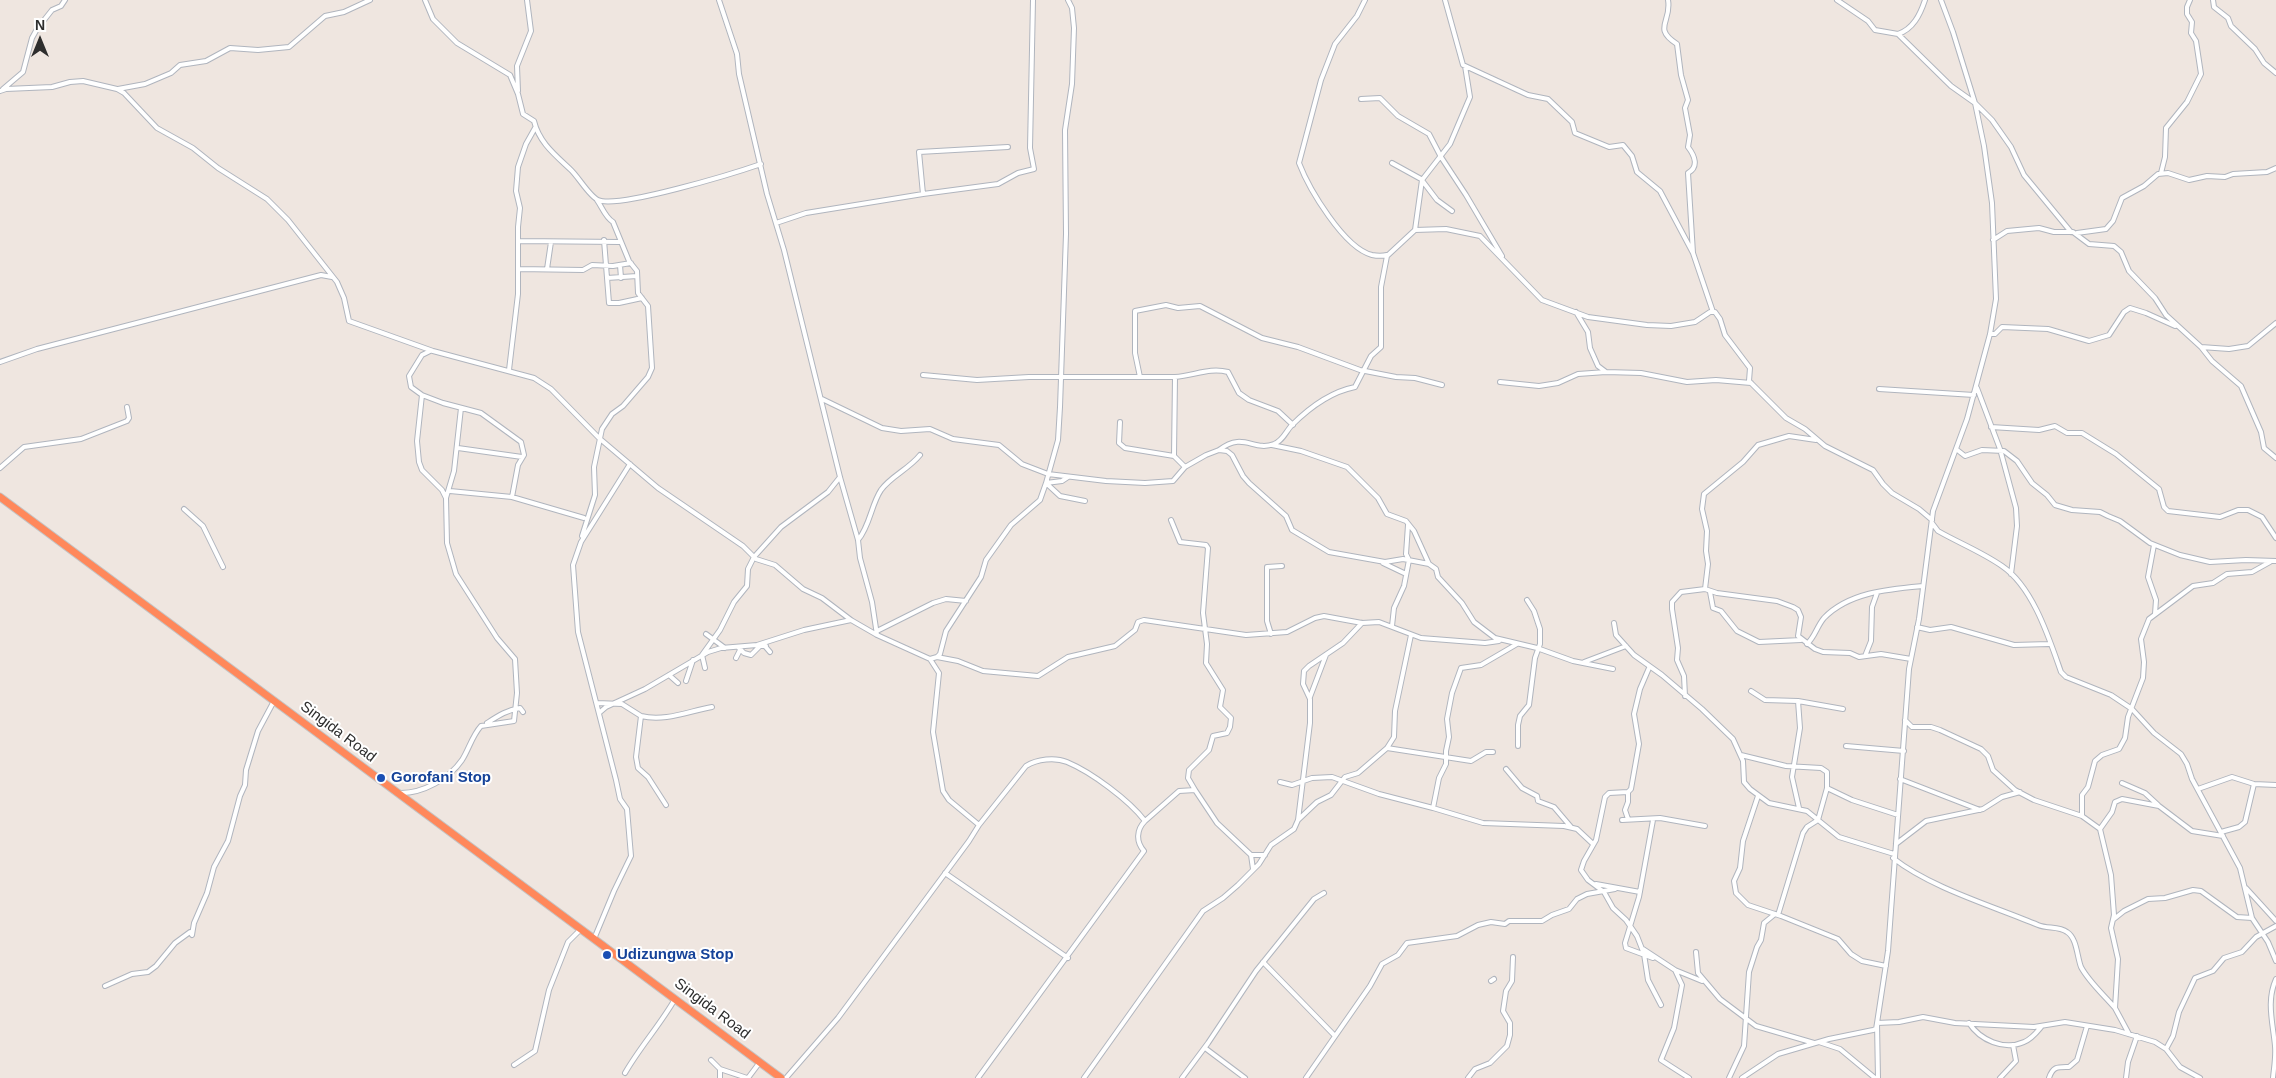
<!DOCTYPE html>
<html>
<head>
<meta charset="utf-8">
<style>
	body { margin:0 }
	#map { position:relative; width:2276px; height:1078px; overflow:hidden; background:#efe6e0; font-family:Helvetica,sans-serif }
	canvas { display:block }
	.north { position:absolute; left:15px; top:15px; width:50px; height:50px; -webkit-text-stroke:4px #fff; paint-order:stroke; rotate:0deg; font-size:14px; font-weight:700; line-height:20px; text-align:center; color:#2e2e2e }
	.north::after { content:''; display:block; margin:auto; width:18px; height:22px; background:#2e2e2e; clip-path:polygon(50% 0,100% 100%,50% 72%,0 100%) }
</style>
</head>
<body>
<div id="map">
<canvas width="2276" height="1078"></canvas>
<div class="north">N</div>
</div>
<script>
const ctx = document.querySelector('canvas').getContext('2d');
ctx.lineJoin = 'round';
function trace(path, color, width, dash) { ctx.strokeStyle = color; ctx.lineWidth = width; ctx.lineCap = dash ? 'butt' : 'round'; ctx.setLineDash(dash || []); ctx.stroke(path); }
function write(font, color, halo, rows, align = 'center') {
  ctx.font = font + ' Helvetica,sans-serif'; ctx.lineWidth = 4; ctx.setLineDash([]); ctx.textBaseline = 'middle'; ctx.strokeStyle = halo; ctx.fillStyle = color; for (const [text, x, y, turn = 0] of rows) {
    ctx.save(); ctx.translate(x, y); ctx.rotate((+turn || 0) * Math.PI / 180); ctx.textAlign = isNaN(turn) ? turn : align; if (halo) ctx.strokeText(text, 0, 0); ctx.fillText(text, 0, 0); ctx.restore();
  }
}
const street = new Path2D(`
	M425,0L433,19L457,43L510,75L518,94L523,114L534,121C539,142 554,154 570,169C578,176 589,196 598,200C618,209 735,173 761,164
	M719,0L737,54L739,74L767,194L784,250L840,477L858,540L860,558L872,602L877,635
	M1068,0L1072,8L1074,28L1072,84L1065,130L1066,234L1060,407L1058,440L1046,483L1060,496L1085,501
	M1365,0L1357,16L1335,44L1321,80L1299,163C1309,189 1344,248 1372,255C1377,256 1383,256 1387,255
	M1445,0L1463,65L1528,95L1548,99L1572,122L1575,133L1609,147L1623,145L1632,156L1637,172L1660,191L1693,253
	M1668,0C1672,22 1652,28 1677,44L1681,75L1688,100L1685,108L1690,135L1688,147C1695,156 1699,167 1688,173L1693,253L1713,312
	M1837,0L1868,21L1875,30L1898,34L1951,86L1975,103L1992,120L2011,147L2024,175L2071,232
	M2213,0L2214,7L2228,18L2231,26L2255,49L2264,63L2276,73
	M1898,34C1913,29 1920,15 1925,0
	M3,89L23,72L32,38L37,29L52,10L61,6L65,0
	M118,89L145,84L171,73L180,65L206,61L230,48L258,50L289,47L325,16L344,12L370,0
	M0,91L6,89L52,87L70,82L83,81L117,89L124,93L157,128L193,148L218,168L267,199L288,220L337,282L344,298L349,321L433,351L534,378L551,389L599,438L658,488L743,546L756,559L775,565L803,589L822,598L851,620L877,635L930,659L939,673L933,732L943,791L949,800L979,825L969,841L838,1018L786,1078
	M518,91L517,66L531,31L527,0
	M1361,99L1380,98L1398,116L1429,134L1441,157L1466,195L1502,256
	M1392,163L1421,179L1437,200L1452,211
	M2161,173L2165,157L2166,128L2187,102L2201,74L2196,41L2191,33L2192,22L2187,14V7L2190,0
	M923,194L919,152L1008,147
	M776,223L806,213L923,194L998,184L1018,173L1034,169L1030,148L1033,0
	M1415,230L1422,180L1450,144L1470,97L1465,66
	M2077,233L2106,229L2113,221L2122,198L2144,186L2158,174L2168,173L2189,180L2207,176L2225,177L2233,174L2267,172L2276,168
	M604,240L609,303H619L642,298
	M1993,240L2007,231L2039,228L2054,232H2073L2089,244L2114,246L2121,252L2129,271L2155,298L2166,315L2201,347L2229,349L2248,346L2276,323
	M519,241L620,242
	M620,265L621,278
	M518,269L583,270L592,265L613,266L631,263
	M547,269L551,242
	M607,278L637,276
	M1576,312L1588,332L1590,348L1598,366L1606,372L1641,373L1687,382L1716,380L1751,383
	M1990,334H1995L2002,327L2048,329L2089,341L2109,335L2124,312L2130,308L2146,313L2175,326
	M2201,347L2212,361L2241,386L2261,432L2264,448L2276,458
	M0,362L37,349L321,275L332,277
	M509,370L518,294V227L520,208L516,191L518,167L526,144L535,128
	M923,375L977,380L1029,377H1140
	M1175,377C1194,376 1209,367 1228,372L1239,393L1249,400L1278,411L1293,425
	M1500,382L1539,386L1558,383L1578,374L1606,372
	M1977,388L2000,449L2016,508L2017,526L2011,574
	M1879,389L1974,395
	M422,395L443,403L481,413L521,442L524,455L518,465L512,497
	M822,399L882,428L901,431L930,429L953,439L999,445L1022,464L1048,474L1106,481L1145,483L1173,481L1185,467L1206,455L1219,450L1227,451L1232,455L1243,476L1249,483L1286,516L1292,530L1329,552L1385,562L1403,559L1429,564L1436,569L1438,577L1462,603L1474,622L1495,638L1537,648L1573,661L1613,669
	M1120,422L1119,443L1125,448L1174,456
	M1991,427L2039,430L2055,426L2067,433H2082L2116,454L2159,489L2164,507L2168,511L2220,517L2238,510H2248L2262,517L2276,538
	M1272,445L1301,451L1347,467L1378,498L1387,514L1406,521L1414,531L1429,564
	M458,448L522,457
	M1956,449L1965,456L1982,450L2004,451L2017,461L2032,483L2047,495L2055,505L2072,510L2100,512L2108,516L2120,521L2150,543L2180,555L2210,562L2246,560L2276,561
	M1219,450C1244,431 1253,452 1274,444C1283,441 1286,431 1292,425C1310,407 1330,392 1355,387L1371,356L1381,347V287L1387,256L1415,230L1446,229L1480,236L1542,300L1588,317L1647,325L1671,326L1695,322L1710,312H1715L1720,319L1725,335L1750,368L1749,381L1786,418L1805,429L1825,446L1873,470L1883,484L1892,493L1919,509L1932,520
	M1185,467L1174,456L1175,377H1140L1135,353V311L1166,305L1178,308L1200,306L1262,338L1298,347L1360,370L1396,377L1415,378L1442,385
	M0,468L24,447L81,439L127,421L129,418L127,407
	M450,491L512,497L584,518
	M446,498L454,471L461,408
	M184,509L203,526L223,567
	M1171,520L1180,542L1206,545L1208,548L1203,613L1207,644L1206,663L1223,690L1220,707L1231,718L1230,727L1227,733L1213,736L1209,750L1189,770L1188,778L1195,790
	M1932,523L1938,531C1959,543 1982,552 2002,566C2033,587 2049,638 2061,672L2066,677L2111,695L2132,709L2154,733L2181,754L2187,764L2192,779L2240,868L2252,918L2268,942L2276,961
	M582,536L595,495L594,467L602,429L612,414L623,406L648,377L652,368L648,306L638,293L637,271L629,261L613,222C605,217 602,207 597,200
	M858,540C870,526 871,505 881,490C891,476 909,469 920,455
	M2154,545L2148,577L2156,600L2155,614
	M1383,563L1406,574
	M1705,589L1708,564L1706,551L1707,531L1702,509L1704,494L1743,462L1758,445L1789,436L1816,440
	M1710,592L1713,608L1721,611L1737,631L1759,642L1801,640
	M1614,623L1616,635L1634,655L1662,675L1702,709L1733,739L1743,761L1744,782L1750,789L1769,803L1807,811L1839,837L1894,854
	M1392,626L1394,608L1404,586L1409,560L1406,554L1408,525
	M1917,627L1930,630L1951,627L2014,645L2049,644
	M877,631L933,603L946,599L966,601
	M706,634L725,648
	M1271,634L1267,621V567L1282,566
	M1807,644C1815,637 1817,626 1824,618C1849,592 1890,589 1923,586
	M764,645L770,652
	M738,647L744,653L751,655L760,646H766
	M1865,656L1871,641L1872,607L1877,593
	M937,657L940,654L946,631L981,577L986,560L1011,525L1040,500L1046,483L1062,481L1068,477
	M736,658L740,650
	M930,659L937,657L958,661L983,671L1038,676L1068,657L1115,646L1135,630L1138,622L1144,620L1246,635L1287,632L1315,618L1324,616L1362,623L1379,622L1421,638L1485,643L1499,641
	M1584,662L1626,646
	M705,668L702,655L720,630L734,602L747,586L748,569L754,557L781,527L828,492L840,477
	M1649,668L1640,689L1634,714L1639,744L1631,789L1628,792L1609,793L1605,797L1596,840L1584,861L1581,870L1588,880L1604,892L1613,908L1626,920L1637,936L1644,954L1648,980L1661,1005
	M669,675L678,683
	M686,681L693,660
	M1751,691L1765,700L1798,701L1843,709
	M1685,696L1684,676L1677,660L1678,648L1672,609V602L1681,592L1705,589L1717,593L1777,601L1793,607L1798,610L1801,617L1798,636L1815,649L1823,652L1850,653L1859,657L1881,654L1911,659
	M1310,697L1326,655
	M1798,701L1800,728L1792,777L1799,808
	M597,703L622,704L641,716L636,757L638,768L648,777L666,805
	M599,713L606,707L645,689L708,652L721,648L757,645L804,630L851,620
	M641,716C665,722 689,711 712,707
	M1905,720L1912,727H1931L1940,730L1981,749L1988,756L1993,770L2015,790L2034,800L2082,816L2100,829L2111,875L2114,915L2111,928L2118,959L2115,1008L2129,1034
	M487,723C498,716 507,710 520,708L523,712
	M1518,746V725L1520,716L1529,705L1535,658L1540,644V629L1534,611L1527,600
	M1846,746L1904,751
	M1387,748L1471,761L1486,752H1493
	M1741,755L1786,766L1821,768L1827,772V788L1818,820L1807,827L1803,833L1778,915
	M1506,769L1522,788L1537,796L1538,801L1554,807L1571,827
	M1900,779L1980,810
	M1280,782L1292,785L1312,778L1332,777L1379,794L1433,808L1439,778L1446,764V751L1449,737L1447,719L1452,693L1461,668L1481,665L1517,644
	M2122,783L2145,793L2158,805
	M1827,788L1852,800L1898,815
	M2198,789L2232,777L2254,784L2276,785
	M1628,792V802L1625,810L1628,819
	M401,793C423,793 449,779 462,760C469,749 472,736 481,726L514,721L517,693L515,659L497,638L456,574L447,543L446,498L442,490L422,470L419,462L417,441L422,395L411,387L409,376L422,355L430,351
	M1758,796L1743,841L1740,868L1734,881L1736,893L1748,905L1781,916L1838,939L1851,954L1862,961L1886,966
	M1433,808L1483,823L1564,826L1577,829L1593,844
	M2082,816V795L2088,787L2095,761L2102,755L2119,749L2125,738L2128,717L2143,678L2144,662L2141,639L2149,619L2193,586L2213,583L2227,574L2252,572L2270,562
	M1298,820L1317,802L1331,795L1345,777L1358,773L1387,748L1394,737L1395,711L1411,635
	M1622,820L1660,818L1705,826
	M1653,820L1639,897L1625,943L1626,948L1653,958
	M1145,821L1179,791L1195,790L1217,823L1251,855L1253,869
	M2100,829L2112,812L2115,802L2122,799L2159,806L2192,831L2223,836
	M2221,832L2239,827L2245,822L2254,784
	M1896,844L1926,821L1983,809L2002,797L2020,792
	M1251,855H1265
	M1893,858C1931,888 1993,906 2038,925C2047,929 2059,926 2067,932C2077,938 2077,957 2081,967C2089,982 2104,995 2115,1008
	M945,873L1068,958
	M1596,884L1640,892
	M2246,888L2276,921
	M2114,919L2124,911L2148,899L2165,898L2193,890L2201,891L2237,917L2252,918
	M594,939L614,891L631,856L627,809L620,799L616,780L578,632L573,565L581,542L630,464
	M1643,949L1675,970L1702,981
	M1696,952L1698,973L1720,999L1756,1026L1814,1043
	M1263,962L1335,1036
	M1675,970L1682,985L1674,1028L1661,1060L1689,1078
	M1491,981L1494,979
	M105,986L132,974L148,972L156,966L175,943L190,932L192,935L194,923L207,893L214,867L228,841L240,796L245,785L246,770L258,731L274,701
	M1969,1023C1980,1040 2004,1051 2024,1042C2032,1039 2037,1032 2042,1026
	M1819,1042L1840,1049L1875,1078
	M1205,1048L1245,1078
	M2166,1049L2173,1036L2179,1012L2195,978L2213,971L2224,958L2242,952L2256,937L2276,926
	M711,1060L720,1069V1078
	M514,1065L535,1051L549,990L568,942L581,929
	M720,1069L747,1078
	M625,1073C640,1047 660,1025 675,999
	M748,1078L760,1062
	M978,1078L1144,851C1136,842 1136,830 1145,821C1129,800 1091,772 1067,762C1055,757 1037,759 1026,766L979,825
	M1084,1078L1203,911L1223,898L1238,885L1259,864L1271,845L1294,829L1298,820L1310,723V699L1303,684L1304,671L1309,666L1343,643L1362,623
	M1182,1078L1208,1043L1256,971L1314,899L1324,893
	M1306,1078L1370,986L1382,964L1398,955L1407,943L1457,936L1478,925L1491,922L1505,924L1509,921H1542L1552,915L1569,909L1577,899L1587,894L1615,889
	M1468,1078L1475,1069L1490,1063L1507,1046L1510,1035V1023L1503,1011L1506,991L1512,981L1513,957
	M1729,1078L1744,1046L1749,972L1757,947L1761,940L1764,923L1775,914
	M1742,1078L1778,1054L1829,1039L1873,1030L1876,1029L1877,1023L1899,1022L1923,1017L1955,1023L2034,1027L2065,1022L2115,1030L2155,1042L2166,1049L2180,1067L2200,1078
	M1878,1078L1877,1023L1888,951L1909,669L1919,619L1933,511L1967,419L1990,334L1996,299L1992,203L1984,146L1975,103L1953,32L1941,0
	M2000,1078L2016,1061L2013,1045
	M2049,1078C2053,1066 2058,1067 2069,1067L2077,1060L2087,1026
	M2126,1078L2128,1062L2137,1036
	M2273,1078C2274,1067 2276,1057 2275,1046C2273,1023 2266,1001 2276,979`);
const highway = new Path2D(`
	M0,497L781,1078`);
const markers = [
	[381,778,5,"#1a4fb4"],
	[607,955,5,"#1a4fb4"]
];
const streetNames = [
	["Singida Road",338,732,37],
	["Singida Road",712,1009,37]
];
const transitNames = [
	["Gorofani Stop",391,778],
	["Udizungwa Stop",617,955]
];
trace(street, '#b0b5be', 6);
trace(highway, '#c4c4c4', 9);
trace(street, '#fff', 4);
trace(highway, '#ff885b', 7);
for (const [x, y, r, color] of markers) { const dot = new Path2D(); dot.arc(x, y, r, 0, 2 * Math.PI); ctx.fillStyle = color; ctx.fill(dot); trace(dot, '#fff', 2); }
write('15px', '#2e2e2e', '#fff', streetNames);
write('bold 15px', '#164399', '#fff', transitNames, 'left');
</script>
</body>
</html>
